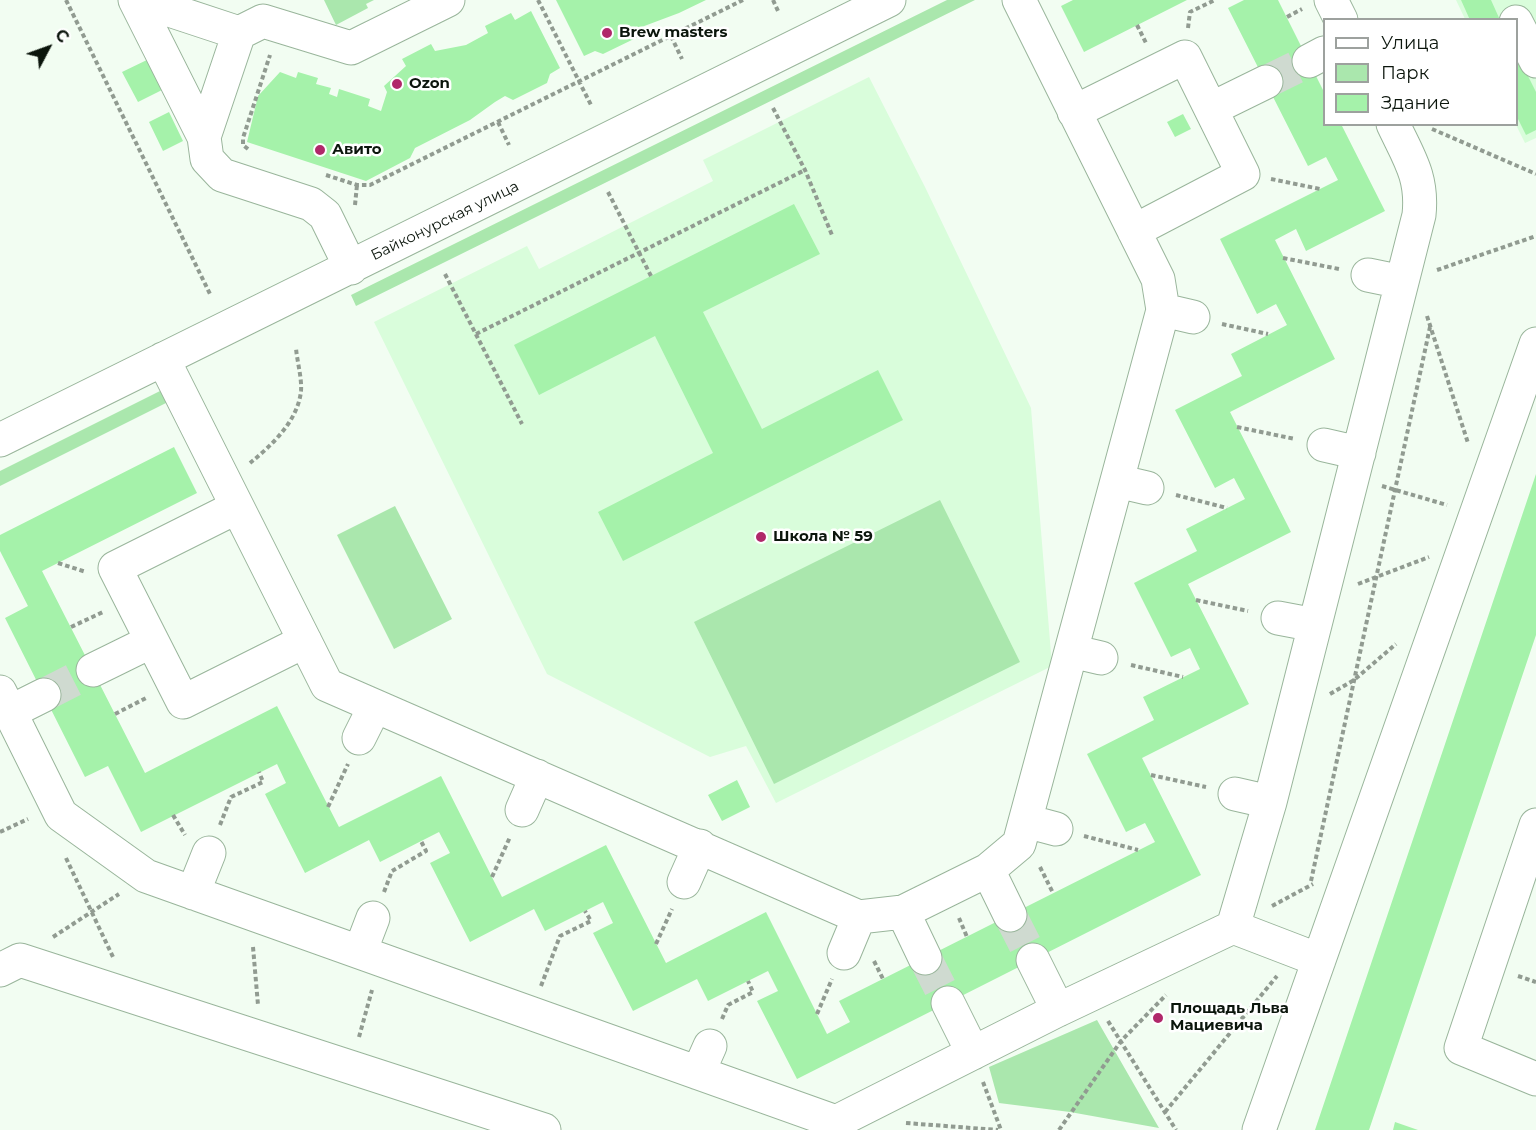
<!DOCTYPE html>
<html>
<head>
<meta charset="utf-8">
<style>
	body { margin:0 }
	#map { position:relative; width:1536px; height:1130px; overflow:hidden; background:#f2fdf2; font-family:Montserrat,sans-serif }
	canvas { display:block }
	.legend { position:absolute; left:1323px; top:18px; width:195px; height:108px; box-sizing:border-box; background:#fff; border:2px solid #9da19e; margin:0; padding:8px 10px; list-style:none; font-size:18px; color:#0b150c }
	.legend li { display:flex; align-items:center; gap:12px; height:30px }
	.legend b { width:30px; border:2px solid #9da19e }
	.north { position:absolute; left:18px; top:18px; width:60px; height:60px; -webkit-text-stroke:4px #fff; paint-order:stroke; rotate:49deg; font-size:16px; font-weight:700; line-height:24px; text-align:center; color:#0b150c }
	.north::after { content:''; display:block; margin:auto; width:21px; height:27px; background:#0b150c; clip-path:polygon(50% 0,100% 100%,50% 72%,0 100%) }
</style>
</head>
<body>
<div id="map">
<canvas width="1536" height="1130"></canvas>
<ul class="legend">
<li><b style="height:8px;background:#fff"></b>Улица</li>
<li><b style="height:16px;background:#aae7ad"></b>Парк</li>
<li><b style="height:16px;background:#a5f2aa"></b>Здание</li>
</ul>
<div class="north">С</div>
</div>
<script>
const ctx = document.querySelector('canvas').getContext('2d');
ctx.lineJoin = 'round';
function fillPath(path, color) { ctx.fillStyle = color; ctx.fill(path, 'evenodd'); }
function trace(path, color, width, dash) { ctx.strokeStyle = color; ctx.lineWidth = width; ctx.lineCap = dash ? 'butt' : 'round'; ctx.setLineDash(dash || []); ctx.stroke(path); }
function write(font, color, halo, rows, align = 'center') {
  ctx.font = font + ' Montserrat,sans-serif'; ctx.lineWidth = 5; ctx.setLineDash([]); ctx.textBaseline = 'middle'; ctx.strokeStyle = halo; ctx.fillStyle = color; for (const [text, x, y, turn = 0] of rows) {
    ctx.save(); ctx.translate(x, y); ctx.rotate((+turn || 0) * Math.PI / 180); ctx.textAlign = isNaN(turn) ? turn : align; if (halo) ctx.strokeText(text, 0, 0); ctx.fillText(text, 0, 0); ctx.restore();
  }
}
const built = new Path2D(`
	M1456,0H1536V138L1525,143L1516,125V20L1465,19Z
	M869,77L925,187L1031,408L1052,666L776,803L746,746L710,757L547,674L374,322L527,246L539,269L713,181L703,160Z`);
const green = new Path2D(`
	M324,0H374L366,4L368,8L336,25Z
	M947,0H975L356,306L351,295Z
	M166,388L172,400L0,486V471Z
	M940,500L1020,662L774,784L694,622Z
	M395,506L452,619L394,649L337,535Z
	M1097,1020L1159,1128L1070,1112L999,1103L989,1067Z`);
const building = new Path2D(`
	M556,0H706L679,13L639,28L638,37L603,54L595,51L584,56Z
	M1073,0H1187L1084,52L1061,6Z
	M1244,0H1278L1324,92V124H1341L1385,211L1306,251L1296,229L1275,240L1335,359L1230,412L1291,532L1188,584L1249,704L1142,758L1201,875L797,1079L757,1001L778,991L768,971L708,1001L697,979L633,1011L593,933L613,923L603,902L545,931L534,909L470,942L430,863L450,853L439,832L380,862L369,840L305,873L265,794L286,783L277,764L141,832L108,766L85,777L5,618L28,606L0,551V535L174,447L197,493L42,571L145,773L277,706L339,827L441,776L502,897L606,845L666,963L766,912L827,1034L850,1022L839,1001L1155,842L1145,823L1126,832L1087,754L1154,720L1143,697L1200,669L1190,648L1171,657L1134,583L1197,551L1186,529L1245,499L1234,478L1215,488L1175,410L1242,376L1231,354L1287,325L1276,304L1257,314L1220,239L1338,180L1326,157L1308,166L1228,8Z
	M1461,0H1491L1500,20H1470Z
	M531,11L560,68L550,74L547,83L513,100L505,96L495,102L470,120L415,148L410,158L366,181L247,142L258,96L280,72L296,78L298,72L318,78L316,84L331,88L329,94L337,97L339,89L370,99L368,106L381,111L387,92L384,86L406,66L402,59L431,44L435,51L466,45L488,33L485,26L511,13L515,20Z
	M1516,52L1536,92V130L1526,135L1516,115Z
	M151,58L166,88L138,102L122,72Z
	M169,112L183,141L163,151L149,122Z
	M1183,114L1191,129L1175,137L1167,122Z
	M794,204L820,254L703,312L762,429L878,370L903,420L623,561L598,512L713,453L655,336L539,395L514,345Z
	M1536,474V635L1369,1130H1315Z
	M737,780L750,807L722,821L708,795Z
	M1395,1122L1418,1130H1393Z`);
const minorTunnel = new Path2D(`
	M1266,82L1309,61
	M44,695L93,670
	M1010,915L1033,960
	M925,958L948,1003`);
const path = new Path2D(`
	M66,0L210,294
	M538,0L591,105
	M773,0L778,11
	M1287,17L1302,9
	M1137,25L1146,43
	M1188,28L1190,12L1215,0
	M671,36L682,59
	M773,108L805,170L832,235
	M498,122L509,145
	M1432,129L1536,174
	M248,149L243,145V138L270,55
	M326,175L357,185H370L743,0
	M1271,179L1320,189
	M608,192L651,276
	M355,205L357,185
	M1283,258L1339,269
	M1437,270L1536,236
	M445,274L522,424
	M1427,316L1468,443
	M1222,324L1268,334
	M476,334L805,170
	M1237,427L1295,439
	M250,463C271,446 298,421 301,391C302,378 297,361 296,348
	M1382,486L1447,505
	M1176,495L1227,508
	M58,563L86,572
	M1358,584L1429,557
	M1196,600L1248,611
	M71,627L103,612
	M1131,665L1183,677
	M1330,694L1354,680L1396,644
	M115,714L146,698
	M1151,775L1206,787
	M328,807L348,764
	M173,815L185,835
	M220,825L231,797L263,782L259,772
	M0,832L28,819
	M1084,836L1138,850
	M66,858L113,957
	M1040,867L1053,893
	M492,877L510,837
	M1311,881L1430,327
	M384,892L392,871L426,851L421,841
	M1272,906L1313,884
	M959,918L967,937
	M53,937L119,894
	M656,944L672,909
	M253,947L258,1005
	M874,961L883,979
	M1518,976L1536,982
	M541,986L560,936L591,921L585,911
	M817,1014L832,979
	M722,1019L728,1005L753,992L748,981
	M1108,1021L1176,1130
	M359,1037L372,990
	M983,1082L1001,1130
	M1165,1112L1277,976
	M906,1123L998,1130
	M1059,1130L1121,1041L1166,995`);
const minor = new Path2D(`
	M135,0L204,137L207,159L222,175L311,204L325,215L351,268
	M139,0L239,33L263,21L351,48L448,0
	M1331,0L1341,20
	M1516,22L1536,61
	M1309,61L1324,53
	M1211,109L1266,82
	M1074,112L1185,57L1243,174L1134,231
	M204,137L239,33
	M1368,275L1402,282
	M1163,310L1193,317
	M163,359L327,685L859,917L903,912L988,870L1019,844L1163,310L1158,279L1019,0
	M0,440L889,0
	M1324,445L1359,453
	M1117,481L1147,488
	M237,507L115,568L183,702L305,641
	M1278,618L1315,625
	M1071,651L1101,658
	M93,670L152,641
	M0,692L61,815L146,876L836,1122L1058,1010L1233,927L1270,802L1419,215C1423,177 1409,158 1393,124
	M10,712L44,695
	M359,738L375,706
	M1235,794L1270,802
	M522,810L537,776
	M1026,821L1056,829
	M1536,825L1461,1048L1536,1079
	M988,870L1010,915
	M684,882L700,846
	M193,893L209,853
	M903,912L925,958
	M1233,927L1319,960
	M360,952L373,918
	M844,953L859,917
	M1033,960L1058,1010
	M0,970L20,960L544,1130
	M948,1003L973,1053
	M698,1073L710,1046
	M1259,1130L1536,344`);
const markers = [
	[607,33,6,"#b0286a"],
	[397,84,6,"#b0286a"],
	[320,150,6,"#b0286a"],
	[761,537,6,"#b0286a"],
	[1158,1018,6,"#b0286a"]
];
const poiNames = [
	["Brew masters",619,33],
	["Ozon",409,84],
	["Авито",332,150],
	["Школа № 59",773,537],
	["Площадь Льва",1170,1009],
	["Мациевича",1170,1026]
];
const streetNames = [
	["Байконурская улица",445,221,-26]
];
fillPath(built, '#d9fddb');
fillPath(green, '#aae7ad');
fillPath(building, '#a5f2aa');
trace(minorTunnel, '#cfdad0', 33, [33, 16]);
trace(minor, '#99b59b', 35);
trace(path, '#919b91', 4, [4.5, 3]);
trace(minor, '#fff', 33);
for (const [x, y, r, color] of markers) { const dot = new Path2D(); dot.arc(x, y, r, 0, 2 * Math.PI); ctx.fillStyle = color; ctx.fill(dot); trace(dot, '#fff', 2); }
write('bold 15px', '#0b150c', '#fff', poiNames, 'left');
write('15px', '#0b150c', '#fff', streetNames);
</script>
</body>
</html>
